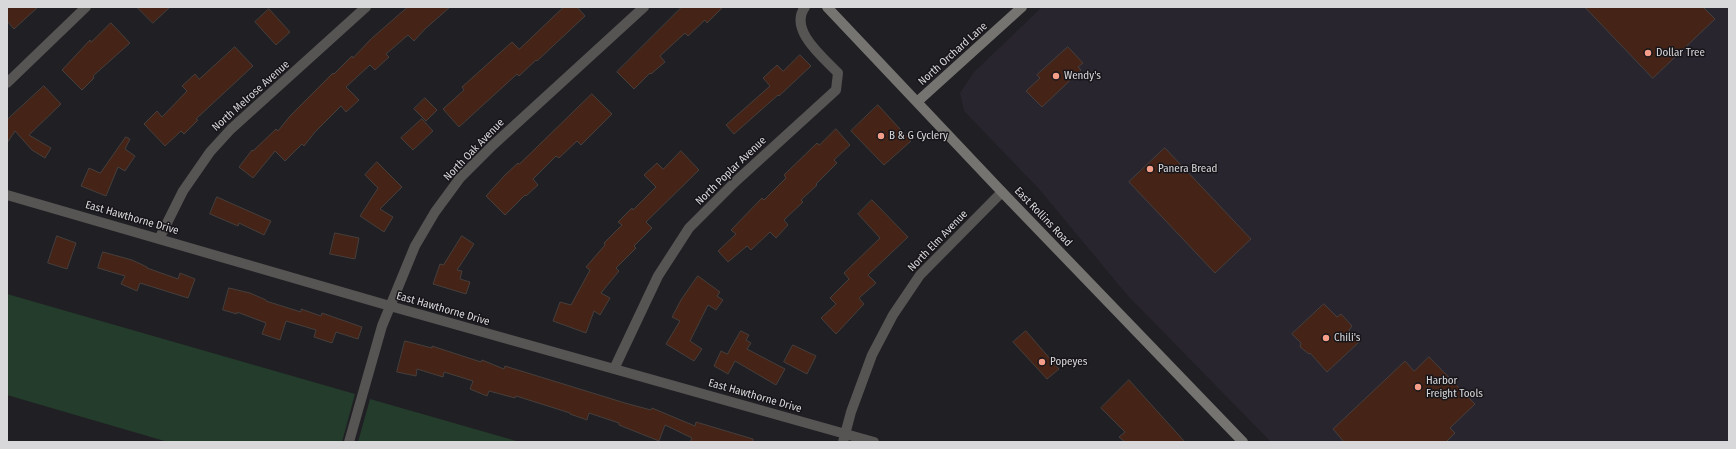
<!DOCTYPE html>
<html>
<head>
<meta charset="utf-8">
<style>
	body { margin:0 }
	#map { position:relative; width:1736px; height:449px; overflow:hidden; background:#201f23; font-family:"Fira Sans Condensed",sans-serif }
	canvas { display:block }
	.frame { position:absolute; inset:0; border:8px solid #d8d7d9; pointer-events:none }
</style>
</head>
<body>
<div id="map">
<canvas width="1736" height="449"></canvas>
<div class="frame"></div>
</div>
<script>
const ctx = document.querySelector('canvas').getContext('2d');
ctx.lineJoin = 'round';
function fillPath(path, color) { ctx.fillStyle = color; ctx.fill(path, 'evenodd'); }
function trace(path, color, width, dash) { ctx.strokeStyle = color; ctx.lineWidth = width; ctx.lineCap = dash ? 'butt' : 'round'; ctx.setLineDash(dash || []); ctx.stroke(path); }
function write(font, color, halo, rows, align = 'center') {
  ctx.font = font + ' "Fira Sans Condensed",sans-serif'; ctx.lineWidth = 3; ctx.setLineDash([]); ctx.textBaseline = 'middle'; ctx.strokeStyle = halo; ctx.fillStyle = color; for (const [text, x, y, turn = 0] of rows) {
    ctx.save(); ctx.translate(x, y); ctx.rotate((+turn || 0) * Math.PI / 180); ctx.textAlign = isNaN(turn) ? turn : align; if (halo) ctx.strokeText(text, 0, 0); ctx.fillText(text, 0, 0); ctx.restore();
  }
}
const built = new Path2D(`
	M1042,7H1729V442H1271L1128,296L1039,189L964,111L960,93L974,72Z`);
const green = new Path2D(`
	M7,294L355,394L342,442H168L7,395Z
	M370,399L520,442H358Z`);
const building = new Path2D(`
	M7,7H38L14,29L7,21Z
	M137,7H170L153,23Z
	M408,7H450L425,29L414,41L408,35L386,54L389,57L375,70L370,65L346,87L359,100L346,112L341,106L315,132L304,146L302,144L285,161L275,151L253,178L239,167L252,150L253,151L276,129L278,131L290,116L333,73L334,74L352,56L353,58L371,39Z
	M564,7H577L585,16L537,61L536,60L519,76L517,74L459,127L443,109L464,90L462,87L512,42L519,49Z
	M682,7H723L707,23L705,20L688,36L685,33L660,56L665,62L651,74L650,73L634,89L617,72Z
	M1585,7H1703L1715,19L1653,78Z
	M269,9L290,32L276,45L255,22Z
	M111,23L130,43L93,76L94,78L82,90L62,70L90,40L91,42Z
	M235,47L253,66L196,119L198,120L184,134L181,131L165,146L144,124L157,111L162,117L187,91L182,86L195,74L199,79Z
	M1068,47L1083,63L1078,67L1081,70L1042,107L1026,91L1040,78L1037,75Z
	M800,55L811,66L779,96L778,95L734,134L726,125L770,86L763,78L777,65L783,71Z
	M44,86L61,104L29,135L51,148L45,158L32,150L15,131L7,143V120Z
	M592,94L612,114L581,145L577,141L559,158L556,156L533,179L538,185L526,196L525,195L505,215L486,196L505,175L518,163L519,164Z
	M425,98L437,110L426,121L414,109Z
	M878,105L911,141L884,165L851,131Z
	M422,119L433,131L413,150L401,138Z
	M836,129L850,145L834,160L837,163L816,184L817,185L801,200L803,202L784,220L788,225L776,238L770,232L751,250L747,246L728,262L718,251L736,234L731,230L762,198L764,200L786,178L784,175L817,143L819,145Z
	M126,137L130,139L125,149L135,156L125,171L118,167L106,196L81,186L89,168L100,173Z
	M1165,148L1251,239L1215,273L1129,182Z
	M681,151L699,170L646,222L652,228L634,246L636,248L616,268L619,271L601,293L610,298L600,315L594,311L586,333L553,321L560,302L571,305L590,270L586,267L605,245L604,243L622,225L618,222L632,208L633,210L656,187L644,175L657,163L663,169Z
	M377,162L402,187L380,209L393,217L384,232L360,216L378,188L365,175Z
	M217,197L271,221L264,235L239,223L238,226L210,214Z
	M872,200L908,237L868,275L876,283L859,298L864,304L836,334L821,318L836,304L830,298L849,279L844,273L880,238L858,214Z
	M335,233L359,238L355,259L330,254Z
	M57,236L76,243L67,269L48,263Z
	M462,236L474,244L457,270L462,271L460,279L470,282L466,294L433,284L440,264L443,265Z
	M103,252L132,260L147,267V268L178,279L180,273L195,279L188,298L140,283L137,291L121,284L125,276L98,268Z
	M698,276L720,292L717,296L723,300L716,310L708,305L690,341L702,349L694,361L666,344L680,321L672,317L681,300Z
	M229,288L250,293L266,300V301L301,312V309L321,316L322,313L362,327L358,339L336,332L332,343L314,337L316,330L286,321L280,340L262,334L266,323L237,312V314L223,310Z
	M1324,304L1337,317L1341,314L1352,326L1349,330L1360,341L1327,372L1310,353L1309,354L1300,347L1301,343L1292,334Z
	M741,331L749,335L746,340L751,343L747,349L785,369L776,385L735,361L728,374L714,366L721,351L727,354Z
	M1026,331L1059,369L1047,379L1013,342Z
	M405,341L432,348V346L481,362L482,360L504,369L505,366L625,403L651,410L652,408L695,426L696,422L753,439V442H690L692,438L665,425L659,441L619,425V423L589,413L587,420L570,414V413L516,396L515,398L489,391L487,396L470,389L473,381L444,372L443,377L417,369L416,376L397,372Z
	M793,345L816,356L807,374L784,362Z
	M1429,357L1475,404L1450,428L1455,433L1446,442H1344L1333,429L1405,361L1414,371Z
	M1129,380L1185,442H1125L1119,437L1125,432L1101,408Z`);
const street = new Path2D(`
	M7,83L86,7
	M7,195L390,306L874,442
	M159,239L183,191L210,152L231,129L366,7
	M614,369L658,276L689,228L735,182L836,90L838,73C824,58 788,30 805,7
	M349,442L382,326L415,246L435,212L460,178L492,146L644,7
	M843,442L851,412L872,355L893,315L920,275L1002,192`);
const secondary = new Path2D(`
	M827,7L1002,192L1243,442
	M917,102L1022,7`);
const markers = [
	[1648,53,4,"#f49e89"],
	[1056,76,4,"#f49e89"],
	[881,136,4,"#f49e89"],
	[1150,169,4,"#f49e89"],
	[1326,338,4,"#f49e89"],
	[1042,362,4,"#f49e89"],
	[1418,387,4,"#f49e89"]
];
const poiNames = [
	["Dollar Tree",1656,53],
	["Wendy's",1064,76],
	["B & G Cyclery",889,136],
	["Panera Bread",1158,169],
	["Chili's",1334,338],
	["Popeyes",1050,362],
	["Harbor",1426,381],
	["Freight Tools",1426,394]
];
const streetNames = [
	["North Orchard Lane",953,54,-42],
	["North Melrose Avenue",251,96,-42],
	["North Oak Avenue",474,150,-46],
	["North Poplar Avenue",731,171,-44],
	["East Rollins Road",1043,217,46],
	["East Hawthorne Drive",132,218,16],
	["North Elm Avenue",938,241,-46],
	["East Hawthorne Drive",443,309,16],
	["East Hawthorne Drive",755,396,16]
];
fillPath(built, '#29252f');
fillPath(green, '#243c2c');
fillPath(building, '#452417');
trace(building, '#453f3d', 1);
trace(street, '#575554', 10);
trace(secondary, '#767471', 10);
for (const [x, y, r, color] of markers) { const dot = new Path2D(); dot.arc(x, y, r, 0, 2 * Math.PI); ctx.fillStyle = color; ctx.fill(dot); trace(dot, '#171519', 1.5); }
write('11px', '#d8d7d9', '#171519', poiNames, 'left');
write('11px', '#d8d7d9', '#171519', streetNames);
</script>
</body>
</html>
